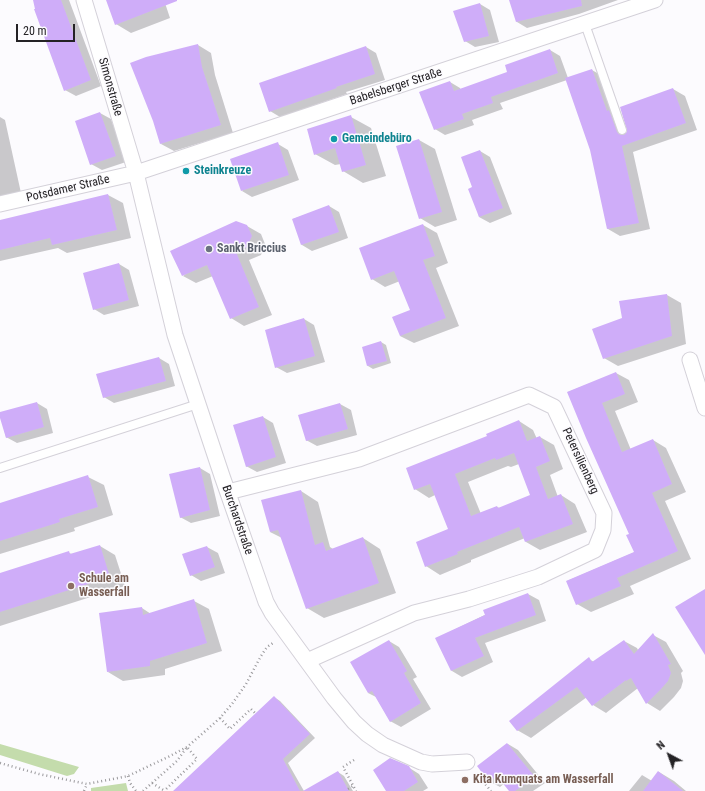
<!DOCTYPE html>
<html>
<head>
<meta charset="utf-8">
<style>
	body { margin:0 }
	#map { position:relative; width:705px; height:791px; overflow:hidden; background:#fcfbfe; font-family:"Roboto Condensed",sans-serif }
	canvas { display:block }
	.north { position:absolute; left:649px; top:735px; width:40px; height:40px; -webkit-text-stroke:3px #fcfbfe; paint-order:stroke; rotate:319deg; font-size:11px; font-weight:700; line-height:16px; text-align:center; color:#242225 }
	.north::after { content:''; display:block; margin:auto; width:14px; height:18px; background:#242225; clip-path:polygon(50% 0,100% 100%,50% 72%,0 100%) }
	.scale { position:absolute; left:16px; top:24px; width:59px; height:18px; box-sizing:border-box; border:2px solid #242225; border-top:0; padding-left:5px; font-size:12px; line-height:14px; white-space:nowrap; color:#242225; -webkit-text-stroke:3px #fcfbfe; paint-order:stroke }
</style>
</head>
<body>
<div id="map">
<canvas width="705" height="791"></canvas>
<div class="north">N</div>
<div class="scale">20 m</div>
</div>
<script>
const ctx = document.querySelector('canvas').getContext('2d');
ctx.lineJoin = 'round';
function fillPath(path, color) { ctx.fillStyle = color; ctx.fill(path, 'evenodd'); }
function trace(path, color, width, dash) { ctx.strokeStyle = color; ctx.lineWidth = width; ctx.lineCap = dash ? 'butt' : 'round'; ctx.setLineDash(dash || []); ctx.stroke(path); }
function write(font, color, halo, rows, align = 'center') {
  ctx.font = font + ' "Roboto Condensed",sans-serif'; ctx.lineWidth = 3; ctx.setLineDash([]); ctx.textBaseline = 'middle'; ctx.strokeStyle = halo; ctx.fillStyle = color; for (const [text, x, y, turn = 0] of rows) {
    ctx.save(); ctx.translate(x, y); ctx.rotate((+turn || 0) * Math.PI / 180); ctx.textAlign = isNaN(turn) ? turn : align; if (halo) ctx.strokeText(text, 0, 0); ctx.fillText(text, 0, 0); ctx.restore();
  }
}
const green = new Path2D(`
	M0,744L79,767L74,774L67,776L0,755Z
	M126,783L128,791H91V788Z`);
const shadow = new Path2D(`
	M34,0H69L101,86L76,96L65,90Z
	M107,0H164L170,18L131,33L116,24Z
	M510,0H618L579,14L527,28L517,22Z
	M480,4L490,10L499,42L475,47L465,41Z
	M198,45L211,53L215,75L233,133L174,151L161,144Z
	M366,47L376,53L385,80L346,92L347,94L280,117L270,111Z
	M550,50L560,56L568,78L592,70L604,77L627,134L673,89L685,96L697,130L633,152L650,229L620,236L608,229L591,150L567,80L500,103L503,109L472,120L474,125L445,135L435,129L450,82L460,88L461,90L508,73Z
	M100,113L111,119L126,162L102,170L91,164Z
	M0,117L5,120L21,193L0,198Z
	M351,117L371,128L386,176L363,183L343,171L341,164L335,165L315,154Z
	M419,140L435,149L457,220L435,227L420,218Z
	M278,144L288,150L299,180L252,197L242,191Z
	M480,151L490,157L512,214L490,223L479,217L473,188Z
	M108,195L123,203L131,238L67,253L58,248L0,261V221Z
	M329,206L339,212L348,238L312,251L302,245L293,219Z
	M423,225L437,233L448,263L436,268L459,326L414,343L400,336L411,310L400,281L385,287L372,279Z
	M247,226L261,234L265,244L261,255L249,260L272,315L244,326L231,318L213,276L196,283L183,276Z
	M119,264L129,270L139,306L104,315L94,309Z
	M667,295L681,303L686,344L618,366L604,358L623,318Z
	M304,319L314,325L325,362L287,373L276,367Z
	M381,342L386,345L391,363L373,369L368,366L363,348Z
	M159,358L169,364L175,386L114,403L104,397Z
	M616,373L629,380L638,402L615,411L631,450L653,440L666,448L686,492L665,501L691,559L630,586L634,594L591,612L577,604L567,581L635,552L630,534L568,392Z
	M37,403L47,409L53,433L17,443L6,437L0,413Z
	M340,404L351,410L357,435L317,446L306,440Z
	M263,417L273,423L286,463L257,472L246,466Z
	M519,421L533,430L537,439L540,437L554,445L563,469L550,475L558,497L561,495L575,504L587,532L540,550L526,542L525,538L471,560V562L440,575L426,566L450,530L435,495L429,498L415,489L488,436ZM519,464L532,496L500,508L497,507L481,514L468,482L508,466L511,467Z
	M200,468L210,474L220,516L191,523L180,517Z
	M88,477L104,485L113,515L74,528L75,531L0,554V504Z
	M301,491L318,502L330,547L333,549L363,538L380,549L396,593L324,618L307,608L282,538L270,532Z
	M100,546L115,555L125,586L0,626V574L69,553L72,554Z
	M207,547L218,553L225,573L201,581L191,575Z
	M528,594L539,600L546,621L485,643L493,662L462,677L452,671L437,638Z
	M194,601L209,609L222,651L165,669V675L123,681L108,672L142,608L151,614Z
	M653,635L666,642L683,671L681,673L683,681L681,688L674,697L660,711L647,703L638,688L606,713L593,705L587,697L531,738L517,730L589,659L594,662L624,641L637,648L638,650Z
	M389,641L399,647L417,677L413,679L431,709L401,727L390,721L376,697L368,693Z
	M274,697L280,701L315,738L288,763L304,791H175Z
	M508,744L518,750L545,783L533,791H511L505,783L500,787L489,781Z
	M408,767L419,774L428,788L423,791H387Z
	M338,772L344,776L353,791H305Z
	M659,772L674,781L686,791H629L642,775L652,781Z`);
const building = new Path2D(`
	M33,0H61L91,80L64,91L34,9H35Z
	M106,0H177V1L115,25Z
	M509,0H581L582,6L516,22Z
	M480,3L489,36L464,42L453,11Z
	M198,44L202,67L221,125L160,144L153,121L130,63L146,57Z
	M366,46L375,74L336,87L337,88L269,112L259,83Z
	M550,49L558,73L491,97L493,103L462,114L464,119L434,130L419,92L450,81L454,91L507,72L505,65Z
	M592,69L607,111L609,110L617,132L619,134L621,135H624L626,133L627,131L620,107L673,88L686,123L622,146L639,223L607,229L590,150L565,78Z
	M100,112L116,156L90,165L75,121Z
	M351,115L366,165L342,172L335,148L314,155L307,129Z
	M419,139L442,212L419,219L396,146Z
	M278,142L289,175L241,191L230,159Z
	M480,150L503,208L479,217L468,189L472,187L461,157Z
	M108,194L117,230L52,245L50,238L0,250V220Z
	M329,205L339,232L301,245L292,219Z
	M236,221L247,225L252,236L247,247L236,252L259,307L230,319L207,265L182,276L170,251Z
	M423,224L435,256L423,260L446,318L400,336L392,317L410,310L394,271L371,280L359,248Z
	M119,263L129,300L93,310L83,273Z
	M667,294L672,336L603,359L592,329L622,318L619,301Z
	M304,318L315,356L275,368L265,330Z
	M381,341L387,361L367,366L362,347Z
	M159,357L166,381L103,398L96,374Z
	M616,372L625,394L602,403L622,452L653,439L672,484L652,493L678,551L617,578L621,586L576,605L566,581L634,552L626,535L629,534L586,438L567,392Z
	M37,402L44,427L6,438L0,418V412Z
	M340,403L348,429L306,441L298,415Z
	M263,416L276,457L246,467L233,425Z
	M519,420L527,441L540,436L550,461L536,467L548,499L561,494L573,524L525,542L519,527L457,552L458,554L425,567L416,542L448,529L430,484L414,490L406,468L487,436L486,434ZM514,453L530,495L498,508L497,506L471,516L455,474L495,458L496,460Z
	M200,467L210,510L180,518L169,474Z
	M88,475L98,507L59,519L60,522L0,541V503Z
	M301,490L315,545L323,542L326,551L363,537L379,583L306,609L278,530L270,532L261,500Z
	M100,545L110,577L0,612V573L69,551L70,554Z
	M207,546L215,567L190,576L182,554Z
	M705,589V655L675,607Z
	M528,593L536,615L475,638L484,656L451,671L435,638L485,615L483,610Z
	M194,599L207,643L150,661V666L107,672L99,613L142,607L143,615Z
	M653,633L671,664L668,665L671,673L668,681L661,689L646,704L631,678L626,681V680L592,706L577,687L517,731L509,721L589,657L592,662L624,640L634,654Z
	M389,640L407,671L404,673L421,703L390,722L372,691L368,693L350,662Z
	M274,696L310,734L283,759L300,791H173Z
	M507,743L535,777L515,791H509L497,776L489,782L477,766Z
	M390,758L409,766L418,782L404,791H386L373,770Z
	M338,771L349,791H303Z
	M658,771L683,791H643Z`);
const path = new Path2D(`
	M220,718L230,729L251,709L256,714
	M354,760L343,767L356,791
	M0,763L39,774L87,784L128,776L168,757L187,747L202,734L220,718L232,704L246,684L261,656L267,647L273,643
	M478,775L491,791
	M128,776L130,783L136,791
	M152,783L165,791
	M348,789L353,786
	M84,791L87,784
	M143,791L177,761L187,747L197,759L165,790`);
const lane = new Path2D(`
	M585,24L622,130
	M0,468L198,404`);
const street = new Path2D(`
	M84,0L136,173L175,335L222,476L266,602L272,613L334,698L354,722L367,734L383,745L421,762L432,764L467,762
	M0,204L136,173L655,0
	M690,360L705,408
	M228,492L359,459L529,395L554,407L604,513L603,530L595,550L538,577L469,599L414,613L307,661`);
const markers = [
	[334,139,4,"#0f9aa8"],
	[186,171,4,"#0f9aa8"],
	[209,249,4,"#6b7280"],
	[71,586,4,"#8d6e63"],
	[465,780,4,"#8d6e63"]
];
const streetNames = [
	["Simonstraße",110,87,74],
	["Babelsberger Straße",396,87,-18],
	["Potsdamer Straße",68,189,-13],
	["Petersilienberg",580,461,65],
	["Burchardstraße",237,520,71]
];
const cultureNames = [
	["Gemeindebüro",342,139],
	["Steinkreuze",194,171]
];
const worshipNames = [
	["Sankt Briccius",217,249]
];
const educationNames = [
	["Schule am",79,579],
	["Wasserfall",79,593],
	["Kita Kumquats am Wasserfall",473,780]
];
fillPath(green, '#c4dcac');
fillPath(shadow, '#0003');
fillPath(building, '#cfadf9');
trace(lane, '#d4d1d9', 10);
trace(street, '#d4d1d9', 17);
trace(path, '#9a999c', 2.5, [1, 3]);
trace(lane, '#fff', 8);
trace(street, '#fff', 15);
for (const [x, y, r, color] of markers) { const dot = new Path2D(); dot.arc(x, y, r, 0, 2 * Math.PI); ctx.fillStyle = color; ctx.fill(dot); trace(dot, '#fcfbfe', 1.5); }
write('12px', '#242225', '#fcfbfe', streetNames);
write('bold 12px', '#0d838f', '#fcfbfe', cultureNames, 'left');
write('bold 12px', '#5b616d', '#fcfbfe', worshipNames, 'left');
write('bold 12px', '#785e54', '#fcfbfe', educationNames, 'left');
</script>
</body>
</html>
